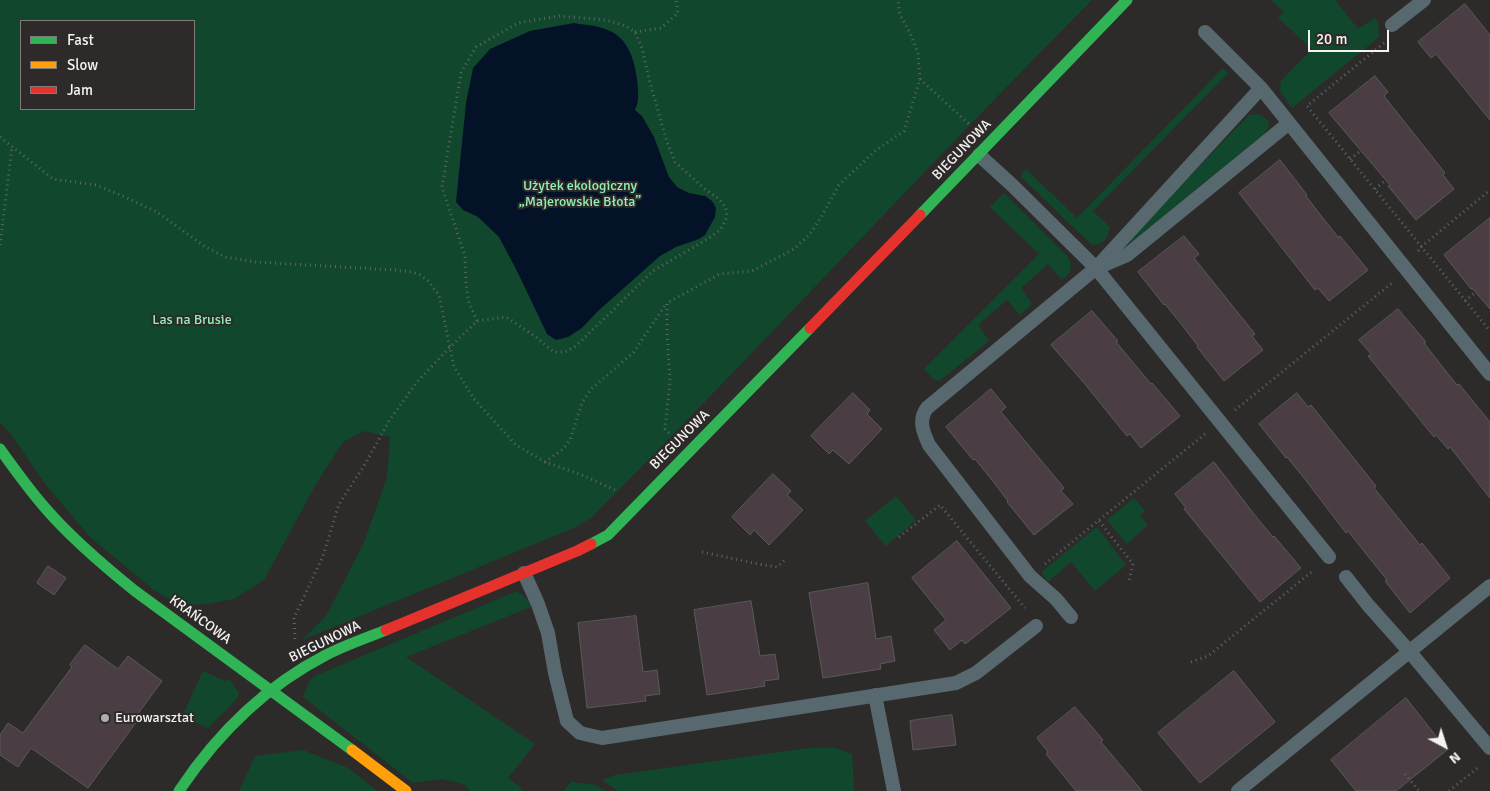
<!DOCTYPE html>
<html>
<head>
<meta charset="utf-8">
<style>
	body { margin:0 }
	#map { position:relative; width:1490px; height:791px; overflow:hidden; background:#2c2b2a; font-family:Signika,sans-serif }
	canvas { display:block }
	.legend { position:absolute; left:20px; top:20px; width:175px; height:90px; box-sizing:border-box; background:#2d2a29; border:1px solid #7d7a79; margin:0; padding:6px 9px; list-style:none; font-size:15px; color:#f4f3f1 }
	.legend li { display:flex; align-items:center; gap:10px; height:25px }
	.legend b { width:25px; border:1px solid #7d7a79 }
	.north { position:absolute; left:1420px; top:721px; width:50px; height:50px; -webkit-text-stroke:4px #2d2a29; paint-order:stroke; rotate:140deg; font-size:14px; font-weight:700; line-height:20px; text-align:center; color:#f4f3f1 }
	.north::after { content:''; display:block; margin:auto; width:18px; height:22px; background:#f4f3f1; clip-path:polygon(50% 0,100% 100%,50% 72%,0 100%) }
	.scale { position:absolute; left:1308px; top:30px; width:81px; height:22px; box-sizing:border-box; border:2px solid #f4f3f1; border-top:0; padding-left:6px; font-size:15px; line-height:18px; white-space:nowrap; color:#f4f3f1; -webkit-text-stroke:4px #2d2a29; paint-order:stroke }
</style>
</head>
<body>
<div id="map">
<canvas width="1490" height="791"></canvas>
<ul class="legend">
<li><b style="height:6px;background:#30b455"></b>Fast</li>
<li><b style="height:6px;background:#ff9f0a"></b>Slow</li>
<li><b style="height:6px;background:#e5322d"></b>Jam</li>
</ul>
<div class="north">N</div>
<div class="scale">20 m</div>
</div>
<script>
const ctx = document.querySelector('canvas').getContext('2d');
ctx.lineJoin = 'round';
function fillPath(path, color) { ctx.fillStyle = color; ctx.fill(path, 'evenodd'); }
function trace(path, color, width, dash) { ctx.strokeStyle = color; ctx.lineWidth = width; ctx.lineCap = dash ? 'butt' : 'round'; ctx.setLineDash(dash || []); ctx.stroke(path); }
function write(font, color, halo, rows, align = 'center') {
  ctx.font = font + ' Signika,sans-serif'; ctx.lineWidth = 4; ctx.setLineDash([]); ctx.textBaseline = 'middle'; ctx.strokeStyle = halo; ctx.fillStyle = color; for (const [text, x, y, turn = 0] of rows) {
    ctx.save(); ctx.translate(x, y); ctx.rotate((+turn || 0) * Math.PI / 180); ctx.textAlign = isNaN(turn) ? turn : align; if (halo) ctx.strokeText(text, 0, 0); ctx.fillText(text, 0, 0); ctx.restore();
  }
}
const green = new Path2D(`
	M0,0H1092C923,170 761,347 592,517L576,527L302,640L326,616L364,543L387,477L390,437L364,431L343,442L316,484L264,580L234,599L206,604L180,605L154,590L90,537L46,485L10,433L0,422ZM21,21H194V109H21Z
	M1271,0H1335L1358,29L1375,18L1378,22L1379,37L1292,108L1280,91L1281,81L1312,49L1278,18L1284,12Z
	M1223,68L1228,73L1093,211L1110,227C1107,239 1105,244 1092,245L1020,176L1026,169L1077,218Z
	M1259,114L1269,121L1268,127L1264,134L1132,242H1126L1249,115Z
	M1004,193L1068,257L1071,264L1070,272L1062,280L1048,264L1021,288L1032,304L1020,315L1007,300L978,325L989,341L939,381L933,379L924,369L1039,254L990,207Z
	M896,496L916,520L886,546L865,521Z
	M1134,498L1145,511L1140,515L1148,525L1127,544L1107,520Z
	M1097,527L1126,565L1095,591L1071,562L1048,582L1041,572Z
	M517,591L529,601L531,607L406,657L535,744L508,778L522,789L521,791H470L464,784L442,779L413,783L303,697L309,682L315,676Z
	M203,671L225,681L229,679L239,693C237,702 216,719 208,728L182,717Z
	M809,748H836L852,754L854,791H618L602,780L615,775Z
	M303,750L348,768L377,791H239L255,756Z
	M571,782L596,785L605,791H564Z`);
const water = new Path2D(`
	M574,23C584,25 596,25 605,29C627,36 634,57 637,79C638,89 640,100 635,110L642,116L654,137L669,177L677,187L689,193L705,196L712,201L716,208L715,217L705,235L699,239L676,247L660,256L598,311L582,328L568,337L556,340L547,334L517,271L499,237L478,217L463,210L456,202L466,103L473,68L490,49L530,31Z`);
const building = new Path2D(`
	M1465,4L1490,35V120L1436,54L1431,58L1418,42Z
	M1375,76L1388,92L1384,96L1445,173L1443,175L1454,189L1416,220L1388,186L1390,185L1329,113Z
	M1280,160L1307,195L1306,196L1322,217L1339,238L1340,236L1368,270L1329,301L1318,288L1315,290L1239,193Z
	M1490,218V309L1472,288L1471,289L1444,255Z
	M1184,236L1199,254L1194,258L1255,334L1252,336L1263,350L1224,381L1197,347L1198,346L1182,325L1165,304L1164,305L1138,272Z
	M1398,309L1426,342L1424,343L1441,365L1457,385L1459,384L1490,422V498L1450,447L1448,449L1436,435L1434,437L1368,356L1371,354L1359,340Z
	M1092,311L1118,341L1116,342L1151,384L1152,383L1180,416L1141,448L1130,434L1127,436L1084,383L1051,345Z
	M991,389L1006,407L1001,412L1064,488L1061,491L1073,504L1034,535L1007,502L1008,501L992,480L975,459L973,460L946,427Z
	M853,393L870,410L867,414L882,429L849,464L833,450L829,454L811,436Z
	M1297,393L1308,407L1311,405L1376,486L1374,488L1420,545L1422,543L1450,578L1410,613L1385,581L1387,580L1348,531L1346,533L1304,478L1287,457L1286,458L1259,424Z
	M1214,462L1257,518L1273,537L1274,536L1301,568L1260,602L1184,509L1186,508L1175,494Z
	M773,474L791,491L787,495L803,510L769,545L754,530L750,535L732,517Z
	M957,541L1011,608L965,644L962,640L950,650L934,630L946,620L912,578Z
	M48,566L66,578L54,595L37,583Z
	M868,583L876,639L891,636L895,661L880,664L881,669L823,678L809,593Z
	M751,601L760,656L775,654L779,679L764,681L765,686L707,695L694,610Z
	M636,616L643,672L657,670L660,694L645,696L646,701L587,708L578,623Z
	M85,645L118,669L128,656L162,681L137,715L140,717L88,788L31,748L18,767L0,755V735L8,723L23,733L72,667L70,665Z
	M1234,671L1275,722L1200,783L1158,733Z
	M1406,698L1447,750L1396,791H1356L1331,760Z
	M1075,707L1103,740L1101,742L1142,791H1076L1046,754L1048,752L1037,738Z
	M952,715L956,745L913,750L910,721Z`);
const path = new Path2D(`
	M635,32L661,28L678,13L676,0
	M1384,43L1307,106L1490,331
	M920,79L969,124
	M0,137L53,179L96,185L125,197L157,212L204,246L225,257L256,262L394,270L412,272L420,275L428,281L439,295L454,367L474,399L516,445L545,462L582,475L615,490
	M1350,159L1362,150
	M1375,189L1386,180
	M0,245L12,147
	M1418,251L1421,247L1490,190
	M1465,301L1476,292
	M1235,410L1392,283
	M669,433L665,429L670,381L667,331V303L720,274L752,271L794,249L809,235L820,219L839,185L875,151L904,131L920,79L918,53L910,33L900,15L898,0
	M545,462L563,449L570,440L582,403L591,389L633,353L666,304
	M1099,521L1133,564L1129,581
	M899,537L940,505L1025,608
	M702,552L758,564L777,567L787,558
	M1045,564L1205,434
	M295,639L294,618L323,556L339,504L364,466L389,421L417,382L449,348L477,321L506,317L536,337L554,352H565L576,346L653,271L709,238L721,229L727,217L726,208L718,198L706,190L675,162L667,142L649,79L642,48L635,32L626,26L606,20L559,16L518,23L476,47L461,73L442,187L465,256L466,283L469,303L477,321
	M1191,662L1208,656L1314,570
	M1405,774L1419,791
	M1449,791L1480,766`);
const lane = new Path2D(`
	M1392,25L1424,0
	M1205,32L1261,88L1490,374
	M979,155L1012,185L1096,268L1329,557
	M1099,267L1127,255L1289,123
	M524,573L538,604L548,633L555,673L567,721L580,733L602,738L956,683L976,673L1036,626
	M1346,577L1368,605L1409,651L1490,748
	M1071,617L1056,599L1030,576L929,445C923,432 918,420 927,408L1096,268L1261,88
	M875,695L894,791
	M1238,791L1490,586`);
const fast = new Path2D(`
	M920,215L1127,0
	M0,449C15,470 30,491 47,510C73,540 104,566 135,591L352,750
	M591,544L608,535L810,328
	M179,791C217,734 264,687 326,655C345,645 366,638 386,630`);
const slow = new Path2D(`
	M352,750L406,791`);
const jam = new Path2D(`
	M810,328L920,215
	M386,630L577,551L591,544`);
const markers = [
	[105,718,5,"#aeadab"]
];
const streetNames = [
	["BIEGUNOWA",962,150,-46],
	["BIEGUNOWA",680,440,-45],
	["KRAŃCOWA",200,620,36],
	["BIEGUNOWA",325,642,-26]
];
const parkNames = [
	["Użytek ekologiczny",580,186],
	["„Majerowskie Błota”",580,202],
	["Las na Brusie",192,320]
];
const poiNames = [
	["Eurowarsztat",115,718]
];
fillPath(green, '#11482d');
fillPath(water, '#041228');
fillPath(building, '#4a3e44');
trace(building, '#5a5959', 1);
trace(path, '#5d6568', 3, [1, 4]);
trace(lane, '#57686f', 14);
trace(fast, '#30b455', 11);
trace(slow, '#ff9f0a', 11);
trace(jam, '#e5322d', 11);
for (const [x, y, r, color] of markers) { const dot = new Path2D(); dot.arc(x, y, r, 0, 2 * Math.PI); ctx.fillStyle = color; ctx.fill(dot); trace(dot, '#2d2a29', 2); }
write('14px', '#f4f3f1', '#2d2a29', streetNames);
write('14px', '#8ef0b5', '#2d2a29', parkNames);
write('14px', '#f4f3f1', '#2d2a29', poiNames, 'left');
</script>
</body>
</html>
